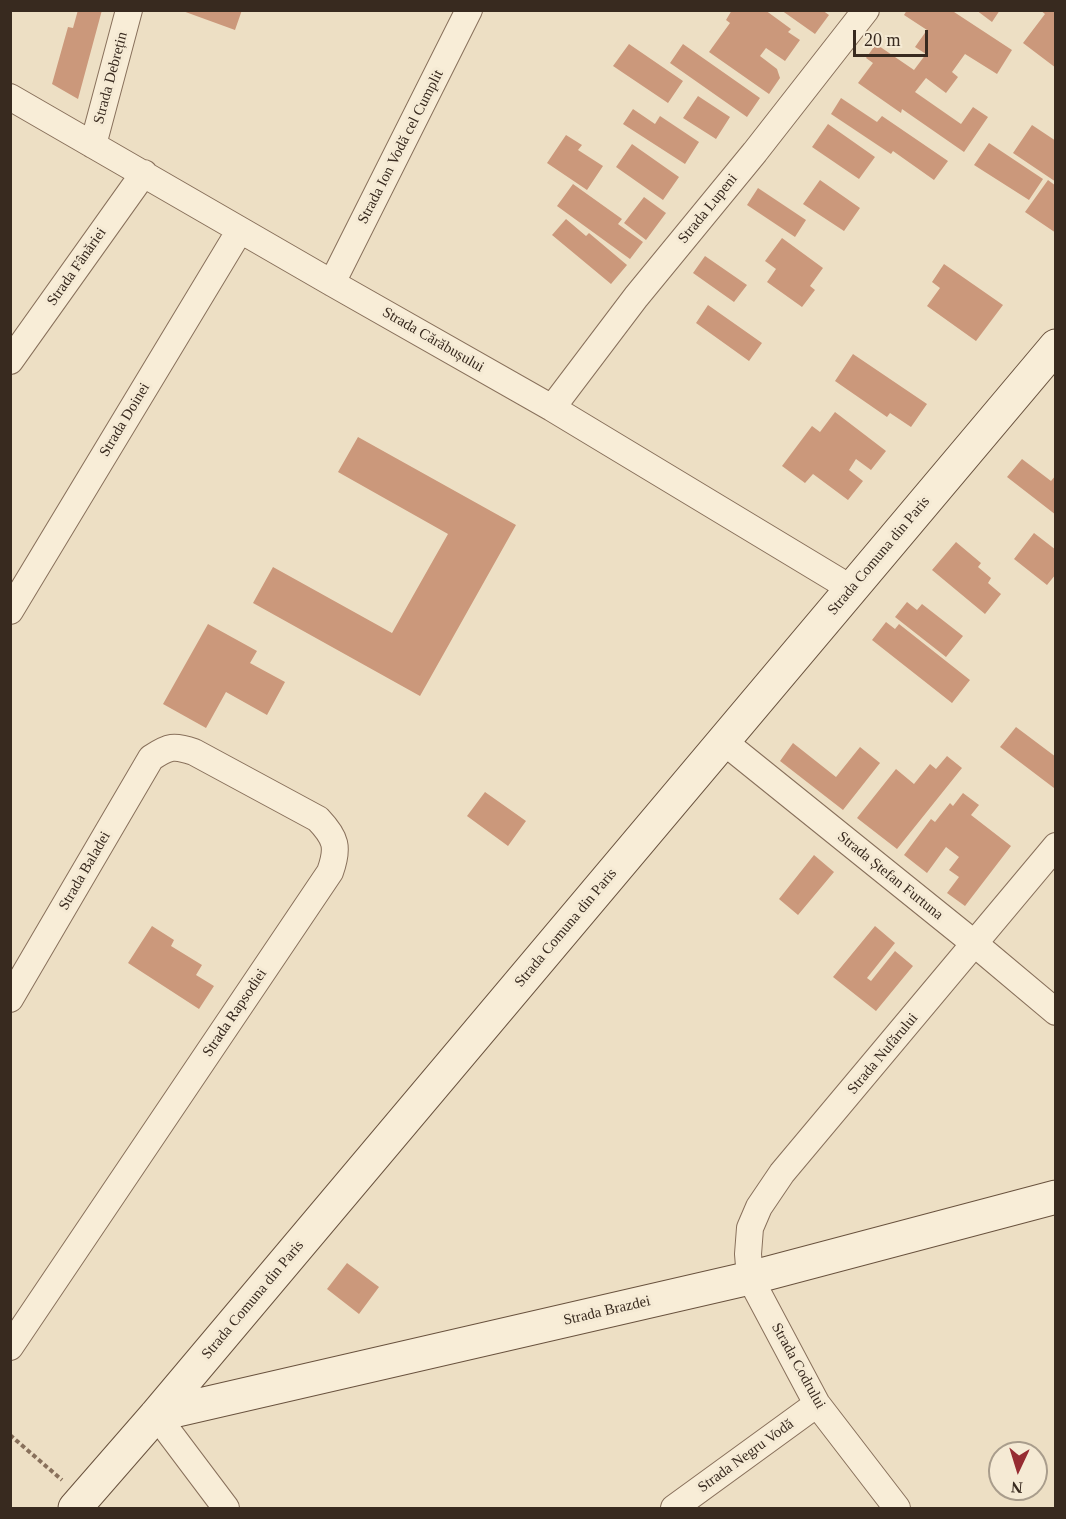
<!DOCTYPE html>
<html>
<head>
<meta charset="utf-8">
<style>
	body { margin:0 }
	#map { position:relative; width:1066px; height:1519px; overflow:hidden; background:#eddfc4; font-family:"Times New Roman",serif }
	canvas { display:block }
	.frame { position:absolute; inset:0; border:12px solid #382a1f; pointer-events:none }
	.north { position:absolute; left:988px; top:1441px; width:60px; height:60px; box-sizing:border-box; background:#f5ead4; border:2px solid #a99d8c; border-radius:50%; rotate:184deg; font-size:16px; font-weight:700; line-height:24px; text-align:center; color:#382a1f }
	.north::after { content:''; display:block; margin:auto; width:21px; height:27px; background:#962c32; clip-path:polygon(50% 0,100% 100%,50% 72%,0 100%) }
	.scale { position:absolute; left:853px; top:30px; width:75px; height:27px; box-sizing:border-box; border:3px solid #382a1f; border-top:0; padding-left:8px; font-size:18px; line-height:21px; white-space:nowrap; color:#382a1f; -webkit-text-stroke:4px #f5ead4; paint-order:stroke }
</style>
</head>
<body>
<div id="map">
<canvas width="1066" height="1519"></canvas>
<div class="frame"></div>
<div class="north">N</div>
<div class="scale">20 m</div>
</div>
<script>
const ctx = document.querySelector('canvas').getContext('2d');
ctx.lineJoin = 'round';
function fillPath(path, color) { ctx.fillStyle = color; ctx.fill(path, 'evenodd'); }
function trace(path, color, width, dash) { ctx.strokeStyle = color; ctx.lineWidth = width; ctx.lineCap = dash ? 'butt' : 'round'; ctx.setLineDash(dash || []); ctx.stroke(path); }
function write(font, color, halo, rows, align = 'center') {
  ctx.font = font + ' "Times New Roman",serif'; ctx.lineWidth = 6; ctx.setLineDash([]); ctx.textBaseline = 'middle'; ctx.strokeStyle = halo; ctx.fillStyle = color; for (const [text, x, y, turn = 0] of rows) {
    ctx.save(); ctx.translate(x, y); ctx.rotate((+turn || 0) * Math.PI / 180); ctx.textAlign = isNaN(turn) ? turn : align; if (halo) ctx.strokeText(text, 0, 0); ctx.fillText(text, 0, 0); ctx.restore();
  }
}
const building = new Path2D(`
	M78,10H102L78,99L52,84L68,27L73,28Z
	M180,10H242L235,30Z
	M732,10H765L791,29L788,32L800,40L785,61L766,48L760,56L777,69L780,78L769,94L709,52L730,23L726,20Z
	M781,10H822L829,15L815,34Z
	M907,10H951L1012,50L997,74L965,54L952,72L958,77L946,93L926,78L915,92L961,124L973,107L988,117L964,152L902,109L901,113L858,83L873,63L866,58L876,44L914,70L926,54L915,47L927,30L904,15Z
	M976,10H1000L992,22Z
	M1040,10H1056V68L1023,43L1045,14Z
	M629,44L683,81L668,103L613,66Z
	M683,44L760,98L747,117L670,63Z
	M698,96L730,117L716,139L683,118Z
	M841,98L877,122L882,116L948,161L934,180L893,151L891,154L831,114Z
	M633,109L655,124L660,116L699,142L685,164L623,124Z
	M828,124L875,157L859,179L812,147Z
	M1032,125L1056,141V182L1013,153Z
	M566,135L582,145L578,150L603,166L587,190L547,163Z
	M989,143L1043,179L1029,200L974,165Z
	M632,144L679,177L663,200L616,167Z
	M820,180L860,208L844,231L803,204Z
	M1048,180L1056,186V233L1025,212Z
	M573,184L622,219L618,224L643,242L630,259L557,206Z
	M758,188L806,220L795,237L747,205Z
	M644,197L666,213L646,240L624,223Z
	M566,219L586,236L589,233L627,265L611,284L552,235Z
	M782,238L823,268L810,286L815,290L802,307L767,282L776,269L765,261Z
	M705,256L747,285L734,302L693,273Z
	M944,264L1003,305L976,341L927,306L940,288L932,282Z
	M708,305L762,343L749,361L696,323Z
	M853,354L927,404L911,427L890,413L887,417L835,381Z
	M835,412L886,451L871,470L856,459L849,470L863,481L848,500L813,474L805,483L782,466L812,426L820,432Z
	M358,437L516,525L420,696L253,603L273,567L392,633L448,534L338,472Z
	M1022,459L1051,481L1056,475V515L1007,477Z
	M1034,533L1056,550V574L1047,585L1014,559Z
	M956,542L981,563L978,567L991,578L988,583L1001,594L985,614L932,570Z
	M907,602L917,610L922,604L963,636L946,657L895,617Z
	M886,622L895,629L899,624L970,680L952,703L872,640Z
	M208,624L257,651L250,663L285,682L267,715L226,692L206,728L163,704Z
	M1016,727L1056,757V786L1054,788L1000,747Z
	M793,743L836,777L860,747L880,763L843,810L780,761Z
	M947,756L962,768L897,849L857,818L896,769L914,784L930,764L936,769Z
	M485,792L526,821L508,846L467,816Z
	M963,793L979,805L971,815L1011,846L965,906L947,893L959,877L949,870L959,857L946,847L927,873L904,855L931,819L935,822L950,803L953,806Z
	M814,855L834,872L798,915L779,899Z
	M152,926L174,940L171,946L202,965L196,975L214,986L199,1009L128,963Z
	M875,926L895,943L867,978L871,981L895,951L913,966L876,1011L833,977Z
	M347,1263L379,1287L359,1314L327,1289Z`);
const path = new Path2D(`
	M10,1435L62,1480`);
const street = new Path2D(`
	M10,97L332,283L552,408L852,589
	M93,145L129,10
	M332,283L469,10
	M10,361L144,173
	M552,408L636,297L755,152L866,10
	M10,611L240,230
	M723,741L975,944L1056,1012
	M10,999L151,758C169,746 174,745 194,752L318,819C336,838 339,847 330,872L10,1347
	M156,1415L226,1508
	M674,1508L817,1404
	M897,1508L817,1404L750,1278L748,1254L750,1228L759,1207L782,1173L1056,846`);
const secondary = new Path2D(`
	M156,1415L750,1278L1056,1197
	M75,1508L156,1415L1056,346`);
const streetNames = [
	["Strada Debrețin",111,78,-75],
	["Strada Ion Vodă cel Cumplit",401,147,-63],
	["Strada Lupeni",708,209,-51],
	["Strada Fânăriei",77,267,-55],
	["Strada Cărăbușului",433,340,30],
	["Strada Doinei",125,420,-59],
	["Strada Comuna din Paris",879,556,-50],
	["Strada Baladei",85,871,-60],
	["Strada Ștefan Furtuna",890,876,39],
	["Strada Comuna din Paris",566,928,-50],
	["Strada Rapsodiei",235,1013,-56],
	["Strada Nufărului",883,1054,-50],
	["Strada Comuna din Paris",253,1300,-50],
	["Strada Brazdei",607,1311,-13],
	["Strada Codrului",798,1366,61],
	["Strada Negru Vodă",746,1456,-36]
];
fillPath(building, '#cb987b');
trace(street, '#88705b', 28);
trace(secondary, '#69523e', 35);
trace(path, '#88705b', 4, [4.5, 3]);
trace(street, '#f8edd7', 26);
trace(secondary, '#f8edd7', 33);
write('15px', '#382a1f', '#f5ead4', streetNames);
</script>
</body>
</html>
